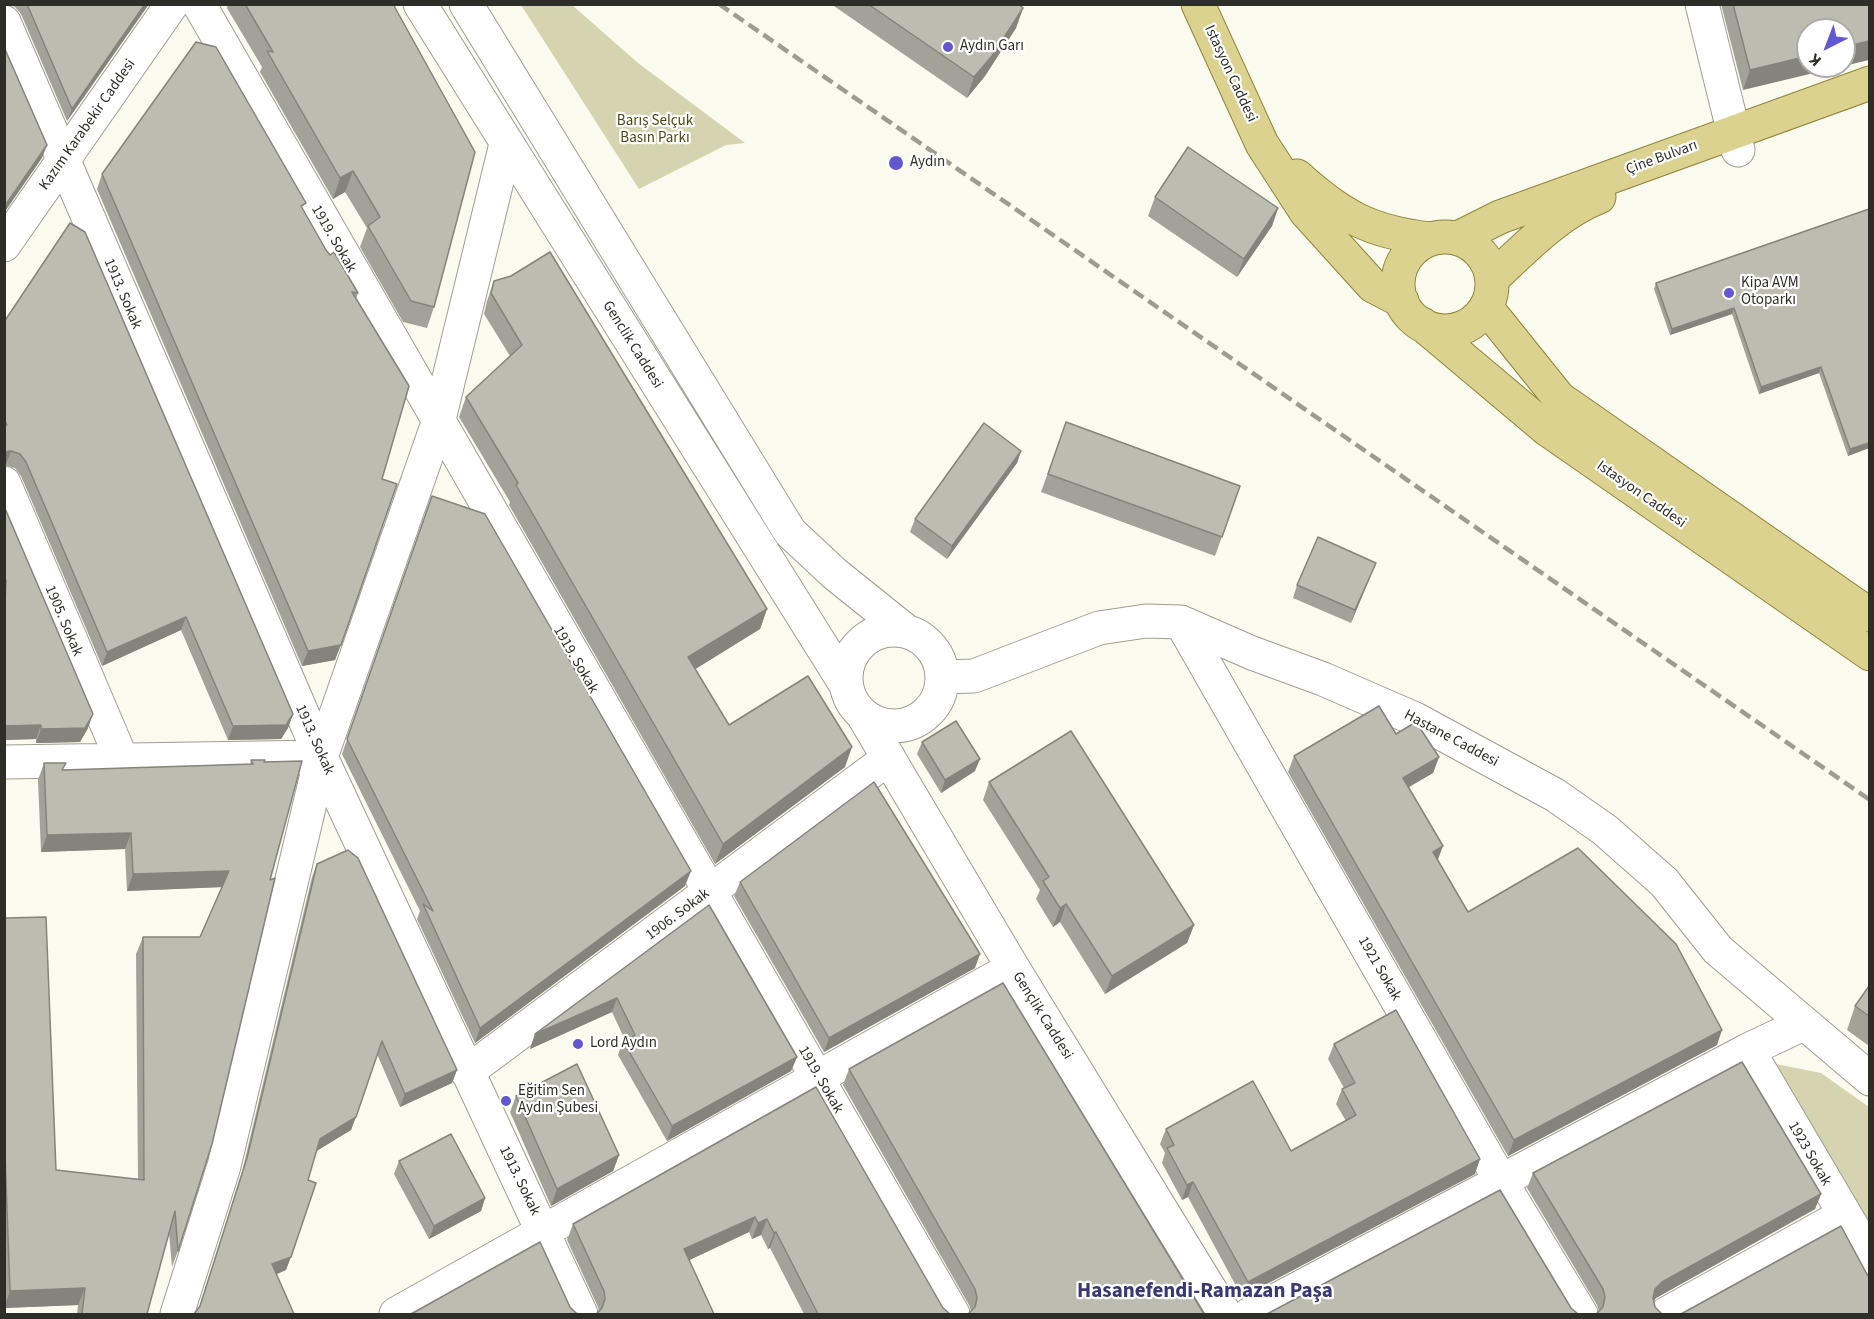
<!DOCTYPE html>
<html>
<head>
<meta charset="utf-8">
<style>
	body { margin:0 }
	#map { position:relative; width:1874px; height:1319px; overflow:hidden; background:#fbfaee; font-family:"Source Sans 3",sans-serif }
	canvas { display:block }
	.frame { position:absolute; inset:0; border:6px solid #2e2e29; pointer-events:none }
	.north { position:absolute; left:1796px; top:18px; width:60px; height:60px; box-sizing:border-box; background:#fff; border:2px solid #ababa9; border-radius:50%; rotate:222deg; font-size:16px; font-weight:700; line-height:24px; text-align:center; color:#2e2e29 }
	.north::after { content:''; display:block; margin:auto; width:21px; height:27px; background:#6158d1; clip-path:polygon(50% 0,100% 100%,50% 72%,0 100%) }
</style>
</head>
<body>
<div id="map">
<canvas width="1874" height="1319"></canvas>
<div class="frame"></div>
<div class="north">K</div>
</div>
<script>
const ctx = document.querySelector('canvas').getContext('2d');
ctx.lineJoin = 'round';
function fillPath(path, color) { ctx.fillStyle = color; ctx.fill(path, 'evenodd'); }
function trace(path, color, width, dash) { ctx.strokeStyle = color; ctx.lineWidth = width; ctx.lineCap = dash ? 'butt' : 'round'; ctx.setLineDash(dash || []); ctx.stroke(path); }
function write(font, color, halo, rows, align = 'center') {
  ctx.font = font + ' "Source Sans 3",sans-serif'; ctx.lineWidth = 4.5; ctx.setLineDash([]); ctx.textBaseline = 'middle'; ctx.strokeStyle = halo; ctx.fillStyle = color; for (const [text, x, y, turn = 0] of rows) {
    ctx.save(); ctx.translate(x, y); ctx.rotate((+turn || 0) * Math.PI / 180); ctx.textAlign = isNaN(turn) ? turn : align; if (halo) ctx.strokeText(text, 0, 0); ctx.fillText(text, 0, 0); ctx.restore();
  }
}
const green = new Path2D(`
	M521,5H572L638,63L745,143L726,145L639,189Z
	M1771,1063L1821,1073L1869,1107V1235Z`);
const minor = new Path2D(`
	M199,4L953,1314
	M420,4L846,685
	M466,4L790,532L835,574L906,631
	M1702,4L1738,150
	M4,22L321,757L581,1314
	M4,245L172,4
	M4,483L122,760
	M1181,622L1502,1183L1581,1314
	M846 678a48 48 0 1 1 96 0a48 48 0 1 1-96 0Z
	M942,677L974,676L1099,628L1146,621L1181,622L1252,653L1323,679L1415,719L1555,795L1605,830L1664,882L1718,950L1870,1079
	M863,715L1013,968L1225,1314
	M4,762L321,757
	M1748,1050L1870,1257
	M467,1072L889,758
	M177,1314L224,1166L321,757L438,423L506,144
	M396,1314L1013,968
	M1250,1314L1748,1050L1803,1024
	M1666,1314L1844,1215`);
const major = new Path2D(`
	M1198,4L1262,144L1306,212L1373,286L1402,301
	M1297,176C1341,216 1370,232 1430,239
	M1398 284a47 47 0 1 1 94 0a47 47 0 1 1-94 0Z
	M1458,238L1500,217L1870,83
	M1492,279C1524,249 1558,213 1599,197
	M1486,307L1559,398L1870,615
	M1422,324L1548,430L1870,654`);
const rail = new Path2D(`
	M719,4L1870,800`);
const wall = new Path2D(`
	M9,4H149L67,121L21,14L15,7Z
	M228,4H393L434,307L427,328L403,322L360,247L367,228L345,192L333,199L260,72L262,67L227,8Z
	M831,4H1019L1023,8L1016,28L985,76L967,98Z
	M1721,4H1869L1743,90Z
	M102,174L303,210L326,250L358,293L356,299L382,479L335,660L302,666L97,189Z
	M1155,197L1278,208L1272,226L1237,277L1148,216Z
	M1869,209V448L1848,456L1819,373L1759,394L1732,314L1670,335L1654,289L1656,283Z
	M494,281L767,609L760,629L695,669L729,725L845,767L715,864L509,505L510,502L459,417L466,397L510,356L484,314L487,301Z
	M4,322L293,714L288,728L281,739L228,740L181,630L102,666L21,476L15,468L4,465Z
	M1066,422L1240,486L1215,556L1041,492Z
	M1021,451L1017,463L947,559L910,532L915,519Z
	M432,496L685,886L475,1043L417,919L420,911L342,754Z
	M4,506L88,728L80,742L36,743V739L4,740Z
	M1371,575L1351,623L1293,598L1297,585Z
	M1396,734L1439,757L1433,773L1408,787L1438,860L1468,912L1717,1045L1508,1156L1288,772L1294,756Z
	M922,742L975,771L941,793L917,754Z
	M251,760L264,762L270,880L178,1251L172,1267L169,1233L147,1314H77L78,1305L4,1308V918L56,1170L138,1179L136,954L143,937H200L222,887L127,891L125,849L41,852L38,780L44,763L63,770L250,764Z
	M989,782L1194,925L1187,943L1105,994L1060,922L1053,927L1036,899L1040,890L983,800Z
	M317,864L457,1070L452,1083L400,1107L377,1054L351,1130L316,1151L308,1180L286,1270L199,1308L242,1172L312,877Z
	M740,882L975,968L824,1052L734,896Z
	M709,905L797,1057L791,1071L667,1141L618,1055L623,1041L625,1040L612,1012L530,1049L535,1034Z
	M1869,986V1046L1847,1030L1855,1006Z
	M1334,1044L1475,1174L1242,1297L1188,1197L1182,1200L1162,1163L1165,1153L1160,1144L1166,1129L1291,1151L1346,1121L1336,1104L1342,1089L1344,1088L1328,1059Z
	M849,1069L1204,1314L971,1311L969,1305L843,1085Z
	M816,1087L943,1308L950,1314H804L770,1248L768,1249L761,1235L752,1239L749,1232L689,1260L599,1311L598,1307L567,1240L573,1224Z
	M516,1096L619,1155L613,1171L551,1206L510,1112Z
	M399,1161L485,1198L481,1211L429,1239L394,1174Z
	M1533,1173L1821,1194L1815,1209L1656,1298L1654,1301L1655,1307L1662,1314L1599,1311L1597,1305L1527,1188Z`);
const shadedWall = new Path2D(`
	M145,4H149L67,121L72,109Z
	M1023,8L1016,28L985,76L967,98L974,77Z
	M1869,41V60L1844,66V47Z
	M1808,56V66H1843L1743,90L1750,70Z
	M47,145L42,158L4,213V207Z
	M353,171L345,192L333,199L340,178Z
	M1278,208L1272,226L1237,277L1244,259Z
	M1734,308L1732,314L1670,335L1672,329Z
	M1821,367L1819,373L1759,394L1761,387Z
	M1869,443V448L1848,456L1850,449Z
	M11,451L6,464L4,465V452Z
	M1021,451L1017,463L947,559L952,546Z
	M1376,563L1351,623L1355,610Z
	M767,609L760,629L681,678L688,657Z
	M186,617L181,630L102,666L107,652Z
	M341,645L335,660L302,666L308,651Z
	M93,714L88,728L80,742L36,743L41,729Z
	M293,714L288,728L281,739L228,740L233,726Z
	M41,725L36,739L4,740V726Z
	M852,747L845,767L715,864L723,844Z
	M1439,757L1433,773L1397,794L1403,778Z
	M980,759L975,771L941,793L945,780Z
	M131,833L125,849L41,852L47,835Z
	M1443,846L1437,862L1433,852Z
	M229,871L223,887L127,891L133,874Z
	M691,871L685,886L475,1043L480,1028Z
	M1066,904L1060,922L1053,927L1060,908Z
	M1194,925L1187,943L1105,994L1112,976Z
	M980,954L975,968L824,1052L829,1038Z
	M617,998L612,1012L530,1049L535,1034Z
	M1722,1030L1717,1045L1508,1156L1514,1140Z
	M797,1057L791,1071L667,1141L672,1126Z
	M457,1070L452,1083L400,1107L405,1094Z
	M356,1117L351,1130L315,1152L320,1139Z
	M619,1155L613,1171L551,1206L557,1189Z
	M1480,1159L1475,1174L1242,1297L1248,1282Z
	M1193,1182L1188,1197L1182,1200L1187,1185Z
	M1821,1194L1815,1209L1656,1298L1650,1305L1655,1289L1662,1282Z
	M485,1198L481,1211L429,1239L434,1226Z
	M755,1217L749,1232L679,1265L684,1249Z
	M767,1219L761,1235L752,1239L758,1223Z
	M776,1232L770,1248L768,1249L774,1233Z
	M291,1257L286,1270L267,1278L272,1264Z
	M85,1288L78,1305L4,1308L10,1291Z`);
const building = new Path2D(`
	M27,4H145L72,109Z
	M245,4H393L475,152L434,307L411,301L368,226L380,217L353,171L340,178L267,51L273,52Z
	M868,4H1019L1023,8L992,56L974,77Z
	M1733,4H1869V41L1844,47V30H1808V56L1750,70Z
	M196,42L216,47L306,203L301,206L326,250L330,255L334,252L358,293L352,292L409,386L382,479L397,484L341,645L308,651L102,174Z
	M4,47L47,145L4,207Z
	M1188,147L1278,208L1244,259L1155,197Z
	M1869,209V443L1850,449L1821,367L1761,387L1734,308L1672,329L1656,283Z
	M70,223L85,232L293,714L286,725L233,726L186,617L107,652L26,462L20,454L11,451L4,452V425H7L4,420V322Z
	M550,252L767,609L688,657L729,725L808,676L852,747L723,844L516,485L518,483L466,397L522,345L491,293L494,281L511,276Z
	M1066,422L1240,486L1222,537L1048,474Z
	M984,423L1021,451L952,546L915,519Z
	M432,496L485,514L691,871L480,1028L423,904L433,911L347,739Z
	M4,506L93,714L85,728L41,729V725L4,726V626L6,580H4Z
	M1318,537L1376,563L1355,610L1297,585Z
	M1379,706L1396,734L1416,722L1439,757L1403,778L1443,846L1433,852L1468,912L1578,848L1676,944L1722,1030L1514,1140L1294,756Z
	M956,721L980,759L945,780L922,742Z
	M1071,731L1194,925L1112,976L1066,904L1060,908L1043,881L1049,877L989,782Z
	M251,760H265L264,762L302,761L270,880L275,878L212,1144L178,1251L175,1211L147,1314H82L85,1288L10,1291L4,1127V918L46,917L56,1170L144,1180L143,937H200L229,871L133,874L131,833L47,835L44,763H66L62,770L253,764Z
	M874,782L980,954L829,1038L740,882Z
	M348,850L358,858L457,1070L405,1094L382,1041L356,1117L320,1139L308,1180L316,1183L291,1257L272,1264L294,1314H194L200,1306L247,1158L317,864Z
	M709,905L797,1057L672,1126L623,1041L635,1035L617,998L535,1034Z
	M1003,983L1204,1314H968L975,1307L977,1298L975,1289L849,1069Z
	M1869,986V1016L1855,1006Z
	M1396,1010L1480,1159L1248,1282L1193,1182L1187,1185L1167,1148L1174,1145L1166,1129L1253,1081L1291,1151L1356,1115L1342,1089L1355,1083L1334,1044Z
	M1742,1062L1821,1194L1662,1282L1655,1289L1653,1298L1655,1307L1662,1314H1664H1596L1603,1307L1605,1297L1603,1289L1533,1173Z
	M577,1064L619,1155L557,1189L516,1096Z
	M816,1087L943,1308L950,1314H818L776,1232L774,1233L767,1219L758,1223L755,1217L684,1249L714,1314H596L602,1308L605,1299L604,1291L573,1224Z
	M451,1134L485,1198L434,1226L399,1161Z
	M1500,1190L1571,1308L1578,1314H1267Z
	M1841,1226L1869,1278V1314H1681Z
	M540,1242L570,1307L576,1313L579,1314H411Z`);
const markers = [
	[948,47,6,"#6158d1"],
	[896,163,8,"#6158d1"],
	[1729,293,6,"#6158d1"],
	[578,1044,6,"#6158d1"],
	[506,1101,6,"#6158d1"]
];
const poiNames = [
	["Aydın Garı",960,47],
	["Aydın",910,163],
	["Kipa AVM",1741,284],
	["Otoparkı",1741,301],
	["Lord Aydın",590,1044],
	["Eğitim Sen",518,1092],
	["Aydın Şubesi",518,1109]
];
const streetNames = [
	["Istasyon Caddesi",1230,74,65],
	["Kazım Karabekir Caddesi",88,125,-55],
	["Çine Bulvarı",1662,158,-20],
	["1919. Sokak",333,239,60],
	["1913. Sokak",122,294,67],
	["Genclik Caddesi",632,345,58],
	["Istasyon Caddesi",1641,495,35],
	["1905. Sokak",63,621,67],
	["1919. Sokak",575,660,60],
	["Hastane Caddesi",1451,739,28],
	["1913. Sokak",314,740,66],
	["1906. Sokak",678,915,-37],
	["1921 Sokak",1379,969,60],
	["Gençlik Caddesi",1042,1016,58],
	["1919. Sokak",820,1080,60],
	["1923 Sokak",1809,1154,60],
	["1913. Sokak",519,1181,64]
];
const parkNames = [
	["Barış Selçuk",655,122],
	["Basın Parkı",655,139]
];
const districtNames = [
	["Hasanefendi-Ramazan Paşa",1205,1292]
];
fillPath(green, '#d6d3b0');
trace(minor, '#9f9e93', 35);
trace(major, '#8f853b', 35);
trace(minor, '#fff', 33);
trace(major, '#dbd28f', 33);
trace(rail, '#9d9c93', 4.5, [12, 6]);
fillPath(wall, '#a3a298');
fillPath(shadedWall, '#84847c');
fillPath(building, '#bdbcb1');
trace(building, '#84847c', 1.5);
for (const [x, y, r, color] of markers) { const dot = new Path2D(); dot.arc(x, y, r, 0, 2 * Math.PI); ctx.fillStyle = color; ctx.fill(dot); trace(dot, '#fff', 2); }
write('15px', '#2e2e29', '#fff', poiNames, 'left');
write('15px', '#2e2e29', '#fff', streetNames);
write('15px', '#504812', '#fff', parkNames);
write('bold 21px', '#3a3874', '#fff', districtNames);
</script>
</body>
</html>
